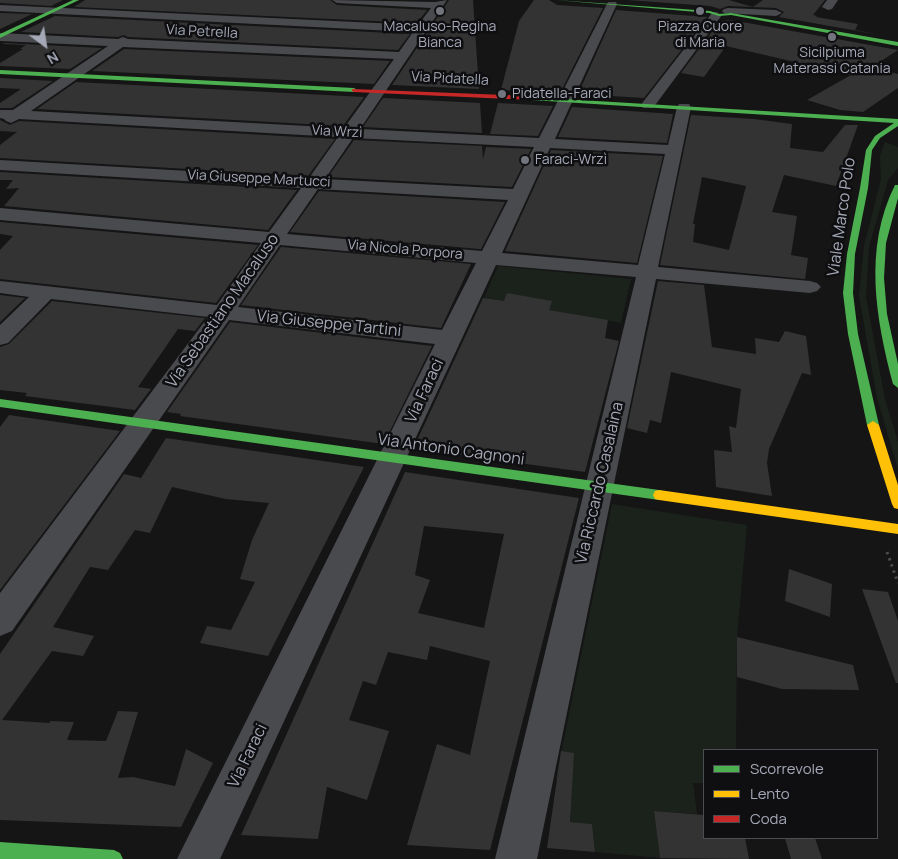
<!DOCTYPE html>
<html>
<head>
<meta charset="utf-8">
<style>
	body { margin:0 }
	#map { position:relative; width:898px; height:859px; overflow:hidden; background:#151515; font-family:Manrope,sans-serif }
	canvas { display:block }
	.legend { position:absolute; left:703px; top:749px; width:175px; height:90px; box-sizing:border-box; background:#0f0f11; border:1px solid #4b4d53; margin:0; padding:6px 9px; list-style:none; font-size:15px; color:#a5a9b7 }
	.legend li { display:flex; align-items:center; gap:10px; height:25px }
	.legend b { width:25px; border:1px solid #4b4d53 }
	.north { position:absolute; left:20px; top:20px; width:50px; height:50px; -webkit-text-stroke:4px #0f0f11; paint-order:stroke; rotate:149deg; font-size:14px; font-weight:700; line-height:20px; text-align:center; color:#a5a9b7 }
	.north::after { content:''; display:block; margin:auto; width:18px; height:22px; background:#a5a9b7; clip-path:polygon(50% 0,100% 100%,50% 72%,0 100%) }
</style>
</head>
<body>
<div id="map">
<canvas width="898" height="859"></canvas>
<ul class="legend">
<li><b style="height:6px;background:#4caf50"></b>Scorrevole</li>
<li><b style="height:6px;background:#ffc107"></b>Lento</li>
<li><b style="height:6px;background:#c62828"></b>Coda</li>
</ul>
<div class="north">N</div>
</div>
<script>
const ctx = document.querySelector('canvas').getContext('2d');
ctx.lineJoin = 'round';
function fillPath(path, color) { ctx.fillStyle = color; ctx.fill(path, 'evenodd'); }
function trace(path, color, width, dash) { ctx.strokeStyle = color; ctx.lineWidth = width; ctx.lineCap = dash ? 'butt' : 'round'; ctx.setLineDash(dash || []); ctx.stroke(path); }
function write(font, color, halo, rows, align = 'center') {
  ctx.font = font + ' Manrope,sans-serif'; ctx.lineWidth = 5; ctx.setLineDash([]); ctx.textBaseline = 'middle'; ctx.strokeStyle = halo; ctx.fillStyle = color; for (const [text, x, y, turn = 0] of rows) {
    ctx.save(); ctx.translate(x, y); ctx.rotate((+turn || 0) * Math.PI / 180); ctx.textAlign = isNaN(turn) ? turn : align; if (halo) ctx.strokeText(text, 0, 0); ctx.fillText(text, 0, 0); ctx.restore();
  }
}
const green = new Path2D(`
	M885,142L898,147V168L888,180L869,247L866,297L885,399L898,442V469L877,398L859,296L864,246L881,179L880,156Z
	M498,266L631,279L621,323L484,298Z
	M612,504L747,525L737,637L736,750H704V783H693L697,814L654,811L660,858L595,852L592,824L570,822L572,782L556,778Z`);
const building = new Path2D(`
	M0,0H63L51,6L0,3Z
	M85,0H330L337,5L427,10L417,23L74,7Z
	M449,0H473L479,89L392,85Z
	M534,0H549L557,5L603,8L560,93L501,90L519,21Z
	M627,0H729L753,7L763,0H825L813,15L817,16L816,17L858,24L855,30L886,36L779,17L784,12L776,8L728,6L720,9L710,6Z
	M616,10L707,17L644,98L578,94Z
	M0,13L32,14L0,29Z
	M55,16L410,34L398,50L128,37L124,35L118,37L21,32Z
	M731,20L898,50L872,67L898,74V88L863,112L840,110L807,100L851,75L726,46L704,77L681,73L720,21Z
	M4,43L102,48L70,69L0,66V63L23,49H20L26,45L3,44Z
	M124,49L390,61L374,84L92,71Z
	M0,78L53,81L12,108H0V103L21,89L0,88Z
	M76,82L364,97L343,126L37,109Z
	M383,98L480,103L482,133L363,127Z
	M498,103L553,106L538,136L490,134Z
	M572,107L673,114L667,143L558,137Z
	M691,115L754,119L792,124L790,148L823,152L845,125H858L836,186L784,175L772,212L797,216L791,255L808,258L805,279L660,265ZM702,177L746,186L729,250L693,242L695,224H693Z
	M0,120L10,125L19,121L335,139L308,176L0,158V145L17,132L0,131Z
	M354,140L482,146L483,159L486,147L531,149L512,187L328,177Z
	M551,150L663,156L637,263L505,251Z
	M0,172L297,190L268,230L4,206L19,188L6,189L13,180H0Z
	M319,191L505,202L481,249H479L290,232Z
	M0,222L258,245L216,303L0,279V250L13,236L0,234Z
	M281,247L471,264L441,328L241,305Z
	M658,281L704,285L712,347L756,354L755,338L779,342L785,331L806,336L811,375L802,373L769,449L767,463L772,496L716,487L714,450L732,452L729,426L736,428L741,389L671,372L661,423L650,420L647,433L627,428Z
	M507,293L552,301L549,310L608,320L605,338L619,341L585,472L416,449V447H414L483,298L504,301Z
	M0,295L25,298L0,322Z
	M52,301L205,318L195,331L178,329L138,387L151,389L135,410L25,396L27,393L0,390V347L9,344Z
	M230,322L432,346L384,443H376L180,416L181,414L167,412Z
	M9,415L120,431L0,590V427Z
	M166,438L364,467L268,656L200,643L207,626L231,630L255,582L240,579L252,540L269,503L226,499L172,487L150,533L135,530L108,570L90,567L53,627L94,636L83,656L52,651L2,720L50,723V721L74,722L67,740L106,741L118,711L138,712L118,778L133,777L175,786L186,749L213,763L181,827L0,820V654L124,474L141,478Z
	M405,472L579,498L490,850L407,845L437,744L470,755L490,661L430,646L427,660L388,652L376,685L363,681L349,720L389,731L367,800L327,787L318,839L241,835ZM424,526L504,534L484,628L418,613L430,580L415,575Z
	M789,569L832,584L830,617L785,601Z
	M862,589L888,592L898,621V683H896Z
	M737,637L853,665L859,690L782,689L737,677Z
	M561,751L574,753L570,822L592,824L595,852L547,848Z
	M654,811L704,815V838H745L749,859L660,858Z
	M785,838H815L822,859H791Z`);
const path = new Path2D(`
	M887,552L898,583`);
const street = new Path2D(`
	M332,0L435,2L447,0L360,129L539,138L607,4L608,2H616L617,4L555,139L668,145L677,107L679,104H689L691,107L658,267L810,281L817,283L821,287L817,291L810,293L656,279L537,859H495L636,277L496,265L220,859H177L435,344L229,320L12,631L0,636V593L208,317L51,299L8,343L0,345V325L29,297L0,293V281L217,305L261,243L0,220V208L269,232L301,188L0,170V160L309,178L338,137L19,119L11,123L6,121L4,119L0,118V110H13L108,46L0,41V33L118,39L123,37L128,39L399,52L413,32L0,11V5L418,25L431,8L337,3ZM123,47L394,59L344,128L31,111ZM353,138L534,147L513,189L325,179ZM550,148L665,154L638,265L502,253ZM318,189L508,200L482,251L287,234ZM280,245L476,263L442,330L238,307Z
	M827,0H838L832,9L828,10L822,7Z
	M728,8L776,10L782,13L776,16L724,13L722,11L724,9Z
	M716,12L722,15L653,108H643L641,105L643,102L712,13Z`);
const fast = new Path2D(`
	M73,0H79L0,38V34Z
	M555,0L710,11L719,14L731,13L898,42V46L731,15L719,16L709,13Z
	M0,70L354,88L357,90L354,92L0,74Z
	M529,97L898,119V126L880,138L872,150L868,188L855,254L853,293L858,334L879,425L877,428L873,429L867,425L848,334L843,293L847,254L860,188L866,150L875,136L894,123L531,100L529,99Z
	M895,185H898V198L886,243L884,278L887,314L898,364V388L893,384C876,319 863,249 895,185Z
	M0,399L659,490L663,491L665,495L663,499L659,500L0,407Z
	M0,842L114,850L120,853L123,859H0Z`);
const slow = new Path2D(`
	M873,421L879,425L898,485V509L894,508L892,504L867,425Z
	M659,490L898,524V534L659,500L655,499L653,495L655,491Z`);
const jam = new Path2D(`
	M352,89L531,96L534,98L531,100L354,92L352,91Z`);
const markers = [
	[440,11,5,"#73757e"],
	[700,11,5,"#73757e"],
	[832,37,5,"#73757e"],
	[502,94,5,"#73757e"],
	[525,160,5,"#73757e"]
];
const farPoinames = [
	["Macaluso-Regina",440,27],
	["Bianca",440,43],
	["Piazza Cuore",700,27],
	["di Maria",700,43],
	["Sicilpiuma",832,53],
	["Materassi Catania",832,69],
	["Pidatella-Faraci",512,94,"left"],
	["Faraci-Wrzì",535,160,"left"]
];
const farStreetnames = [
	["Via Petrella",202,32,3],
	["Via Pidatella",450,79,3],
	["Via Wrzì",337,132,3],
	["Via Giuseppe Martucci",259,179,3],
	["Via Nicola Porpora",405,250,5]
];
const streetNames = [
	["Viale Marco Polo",842,217,-82],
	["Via Sebastiano Macaluso",223,311,-55],
	["Via Giuseppe Tartini",329,324,6],
	["Via Faraci",425,391,-65],
	["Via Antonio Cagnoni",451,450,8],
	["Via Riccardo Casalaina",600,483,-77],
	["Via Faraci",248,756,-64]
];
fillPath(green, '#1b221c');
fillPath(building, '#333334');
trace(path, '#4b4b50', 3, [2.5, 4]);
fillPath(street, '#494a4e');
fillPath(fast, '#4caf50');
fillPath(slow, '#ffc107');
fillPath(jam, '#c62828');
for (const [x, y, r, color] of markers) { const dot = new Path2D(); dot.arc(x, y, r, 0, 2 * Math.PI); ctx.fillStyle = color; ctx.fill(dot); trace(dot, '#0f0f11', 2); }
write('14px', '#a5a9b7', '#0f0f11', farPoinames);
write('14px', '#a5a9b7', '#0f0f11', farStreetnames);
write('16px', '#a5a9b7', '#0f0f11', streetNames);
</script>
</body>
</html>
